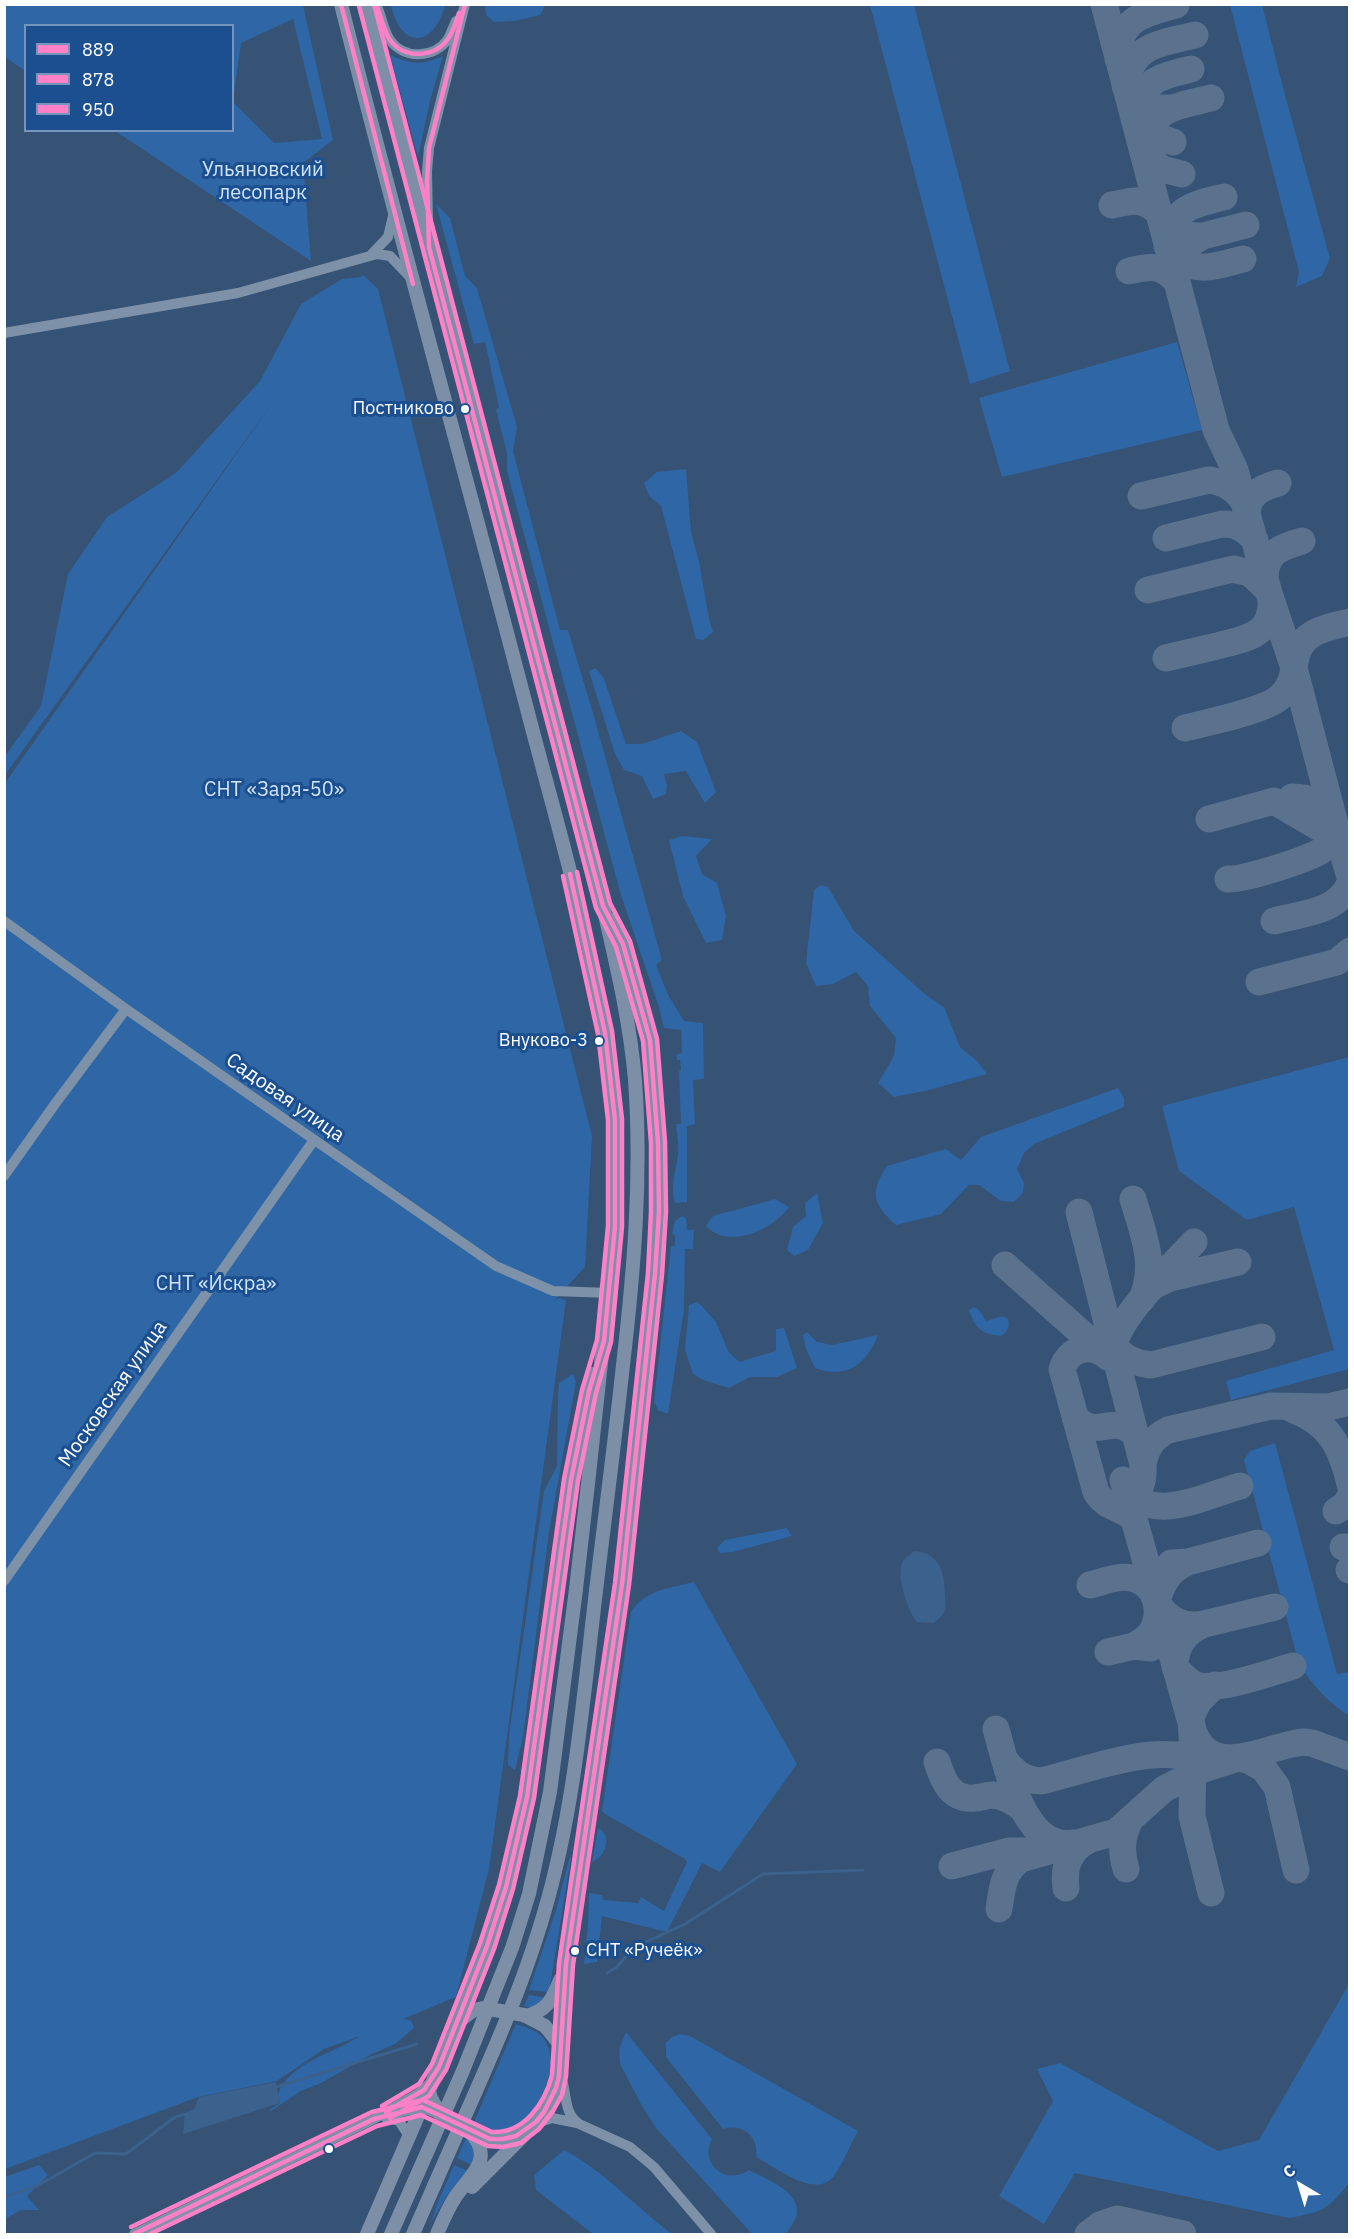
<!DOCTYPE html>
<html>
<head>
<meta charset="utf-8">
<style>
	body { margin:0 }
	#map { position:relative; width:1354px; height:2239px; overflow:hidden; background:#365274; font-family:"IBM Plex Sans",sans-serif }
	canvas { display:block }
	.frame { position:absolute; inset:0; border:6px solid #fff; pointer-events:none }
	.legend { position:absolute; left:24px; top:24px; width:210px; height:108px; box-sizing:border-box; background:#1b4f8f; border:2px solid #7695bc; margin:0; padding:8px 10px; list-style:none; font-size:18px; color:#fff }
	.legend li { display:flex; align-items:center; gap:12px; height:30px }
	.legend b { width:30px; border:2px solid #7695bc }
	.north { position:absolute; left:1270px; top:2155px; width:60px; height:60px; -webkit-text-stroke:4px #1b4f8f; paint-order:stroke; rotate:322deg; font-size:16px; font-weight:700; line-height:24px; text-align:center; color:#fff }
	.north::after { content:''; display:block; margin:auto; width:21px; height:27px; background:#fff; clip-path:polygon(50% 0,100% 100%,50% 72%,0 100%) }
</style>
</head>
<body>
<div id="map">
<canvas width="1354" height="2239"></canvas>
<div class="frame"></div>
<ul class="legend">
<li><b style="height:8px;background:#ff80c6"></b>889</li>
<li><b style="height:8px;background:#ff80c6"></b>878</li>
<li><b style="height:8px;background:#ff80c6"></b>950</li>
</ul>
<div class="north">С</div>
</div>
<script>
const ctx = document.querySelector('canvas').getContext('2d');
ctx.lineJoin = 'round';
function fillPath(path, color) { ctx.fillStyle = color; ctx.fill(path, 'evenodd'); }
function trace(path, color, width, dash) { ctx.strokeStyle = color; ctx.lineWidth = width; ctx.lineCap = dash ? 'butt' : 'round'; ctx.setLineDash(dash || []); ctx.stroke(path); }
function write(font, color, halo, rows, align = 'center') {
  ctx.font = font + ' "IBM Plex Sans",sans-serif'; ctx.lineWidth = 6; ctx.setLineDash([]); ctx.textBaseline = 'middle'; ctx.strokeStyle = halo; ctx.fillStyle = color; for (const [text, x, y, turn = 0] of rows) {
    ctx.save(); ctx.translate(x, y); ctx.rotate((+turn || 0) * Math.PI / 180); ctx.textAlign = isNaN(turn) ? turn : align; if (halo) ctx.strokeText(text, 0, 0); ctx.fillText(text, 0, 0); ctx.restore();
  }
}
const green = new Path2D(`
	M4,5H303L333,140L303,163L311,261L115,131L232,130V26H26L25,71L5,57ZM293,19L322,139L274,143L233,102L241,43Z
	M391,5V4L445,5C434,48 401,50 391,5Z
	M485,5H543L544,8L540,15L515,21L494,22L486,15Z
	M870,5H914L1010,371L970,384Z
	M1230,5H1262L1285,95L1330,258L1322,276L1296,287L1299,272Z
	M390,55C413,65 421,65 443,56L430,101L418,157Z
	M436,204L450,218L465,276L477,288L517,427L513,451L560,630H568L593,713L662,960L656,965L668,995L684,1021L703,1023L704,1079L693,1080L695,1124L687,1126V1202L675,1203C670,1186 676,1170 678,1154C679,1144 677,1134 676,1124H681L679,1071L681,1070L680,1060H677L676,1055L682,1053L681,1030L664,1028L659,1007L620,892L507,471V453L496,410L499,407L485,342L474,344Z
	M363,275L378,289L592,1136L585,1267L555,1300L559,1298L566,1300L489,1869L456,1997L403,2019L411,2020L414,2028L395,2044L372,2054L321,2083L301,2091L271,2111L269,2110L280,2103L278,2094C290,2062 335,2053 360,2036L324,2049L277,2081L198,2097L5,2169V783L275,399L5,775V756L41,706L68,574L107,517L176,473L260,381L301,304L342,279L361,277Z
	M1177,342L1202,430L1002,477L979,398Z
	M686,469L691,532L699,561L709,619L713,632L703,640L696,639L661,506L649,496L644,483L657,472Z
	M596,668L604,679L626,744H642L681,731L697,742L716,792L705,803L686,771L664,774L667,785L666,794L653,799L642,776L624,770L615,754L589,671Z
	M682,836L712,839L696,856L702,874L717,883L726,916L722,940L706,943L683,896L669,840Z
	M820,885L828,887L854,931L926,995L944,1007L960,1047L977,1061L987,1074L929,1090L894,1097L878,1083L894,1056L896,1038L870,1006L868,986L856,972L833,984L816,986L806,963L814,890Z
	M1349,1057V1369L1231,1400L1226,1381L1334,1350L1294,1207L1247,1220L1179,1171L1162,1106Z
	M1118,1088L1124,1098V1107L1034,1144L1024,1153L1017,1169L1024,1183L1023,1193L1014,1202L1001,1201L979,1185H969L941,1214L896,1225C873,1204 869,1193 887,1166L946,1149L961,1160L981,1137Z
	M817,1193L823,1223L808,1250L794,1256L787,1250L793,1227L806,1216L805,1203Z
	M775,1199L789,1207C773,1230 728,1250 706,1226L713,1216Z
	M682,1216L686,1218L687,1230H694L693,1249H685L684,1309L668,1414L658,1410L654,1402L671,1246H675V1235L672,1234L675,1221Z
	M698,1302L716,1322L728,1351L739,1362L776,1351V1329L784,1328L797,1368L777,1377H750L729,1388L703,1380L693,1374L685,1350L689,1305Z
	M974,1307L979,1310L986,1321L1002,1316L1008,1319C1010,1327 1008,1331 1001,1336C982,1334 975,1329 969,1310Z
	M807,1332L817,1342L832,1345L878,1335C867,1364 846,1380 815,1368L806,1349L803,1335Z
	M573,1374L576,1382L549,1532L523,1737L515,1770L508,1765L509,1735L544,1491L557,1466L558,1393L559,1383Z
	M1275,1443L1337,1674L1349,1672V1716C1328,1702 1313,1686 1299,1664L1244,1460L1250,1451Z
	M787,1528L792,1536L733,1552L720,1553L717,1548L725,1540Z
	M694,1582L797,1764L720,1872L702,1863L667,1932L602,1916L597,1962L584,1964L588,1925L589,1893L602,1895L603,1900L638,1903L641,1897L664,1911L687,1862L685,1859L605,1814L602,1811L631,1612C644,1590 671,1588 694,1582Z
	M598,1828C613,1835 606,1857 592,1862Z
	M570,1856L571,1858L549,1992L529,1990L556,1910Z
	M1349,1984V2183C1326,2211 1325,2211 1289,2218L1075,2173L1044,2224L999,2196L1053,2101L1037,2069L1060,2063L1218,2151L1259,2140Z
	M529,1995L548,1998L533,2009L524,2006Z
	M516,2024C526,2027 538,2031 544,2039C566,2069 533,2135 495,2131C487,2131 480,2125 474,2122Z
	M626,2032L712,2139C699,2164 726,2186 749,2170C765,2179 799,2190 797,2213C796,2220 790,2228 786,2234H752L656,2128L641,2104L620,2064L619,2049Z
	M680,2034L690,2036L858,2131C850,2145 843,2164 833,2177C815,2199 775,2167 756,2157C759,2137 743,2123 723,2129L666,2057V2043L672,2037Z
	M466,2138L477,2148L474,2166L457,2158Z
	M564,2150C604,2171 636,2207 672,2234H593L536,2190L534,2175Z
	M39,2165L48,2175L27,2196L39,2210H21L5,2219V2177Z
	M454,2165L468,2171L447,2196L431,2223L437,2204Z`);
const water = new Path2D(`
	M914,1551C939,1552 944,1571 945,1593C945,1599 947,1606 944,1612C942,1617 938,1619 934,1623L917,1622C908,1612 895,1574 903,1561C905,1558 911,1554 914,1551Z
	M276,2082L280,2103L183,2134L185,2113L194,2109L199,2097Z`);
const stream = new Path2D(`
	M607,1973L617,1967L633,1948L685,1924L763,1874L863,1870
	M276,2087L417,2044
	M4,2197L37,2186L95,2153L126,2154L175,2117L186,2114`);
const taxiway = new Path2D(`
	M1104,4L1216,430L1235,470L1271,600C1273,636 1244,639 1217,646C1200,650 1183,654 1166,658
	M1118,59C1118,18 1144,14 1176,5
	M1172,108C1149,109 1140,104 1125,86C1132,44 1159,44 1195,35
	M1173,142L1147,133L1134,119C1139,81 1159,77 1191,69
	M1182,174L1162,169L1143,152C1149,108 1174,107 1211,98
	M1224,197C1191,205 1172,208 1167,246C1191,276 1210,268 1243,259
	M1112,205C1120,204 1128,201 1136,201C1163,203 1165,238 1203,236
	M1188,245L1203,236L1246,225
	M1129,271C1149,266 1162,264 1176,281
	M1141,496L1209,480C1225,482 1235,489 1244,502
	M1247,512C1249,494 1261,488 1278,483
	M1166,538L1222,524C1237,524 1245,529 1255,540
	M1265,578C1266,552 1279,548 1302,541
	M1148,590L1233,569L1250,573L1268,590L1294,668L1340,843L1350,856
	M1185,728C1207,722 1267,711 1281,696C1291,687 1293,675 1295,662C1299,632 1324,628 1350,622
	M1209,819L1274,801L1332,835L1340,843L1350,877
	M1228,879C1243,880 1315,858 1325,848C1333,839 1333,829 1333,817C1322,803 1311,797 1292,797
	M1274,921C1303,913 1337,913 1350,883
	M1259,982L1337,962L1350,951
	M1133,1199C1143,1234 1157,1263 1142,1299
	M1079,1212L1143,1465C1145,1488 1133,1495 1134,1514
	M1194,1242C1172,1266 1119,1316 1114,1346C1125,1359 1135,1363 1151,1365L1262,1337
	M1005,1265L1105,1354
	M1155,1285L1170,1278L1238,1262
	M1108,1357C1092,1343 1069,1347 1062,1369L1096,1492C1105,1508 1122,1507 1134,1519
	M1292,1409C1330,1423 1341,1447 1350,1484
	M1075,1417C1096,1442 1114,1411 1135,1435
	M1143,1465C1146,1448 1152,1438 1168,1430L1271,1406L1328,1407L1350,1402
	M1240,1486C1204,1496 1143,1529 1123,1480L1194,1733C1213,1781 1269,1745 1303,1742L1312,1743L1350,1757
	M1336,1511L1345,1505L1350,1497
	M1343,1547H1350
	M1188,1562C1169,1570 1161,1584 1157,1603C1169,1620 1183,1628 1204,1624L1275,1607
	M1171,1563L1188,1562L1258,1543
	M1349,1570H1350
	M1090,1585C1103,1582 1118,1575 1131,1578C1156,1583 1163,1610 1152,1631C1148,1638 1141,1642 1134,1646
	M1204,1624C1185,1632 1175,1646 1175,1667C1181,1674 1187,1681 1196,1685C1218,1692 1269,1673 1293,1666
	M1108,1652L1134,1646L1151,1648
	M996,1729C1006,1763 1023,1852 1073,1843
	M1005,1760C1015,1773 1024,1780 1041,1781C1077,1772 1114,1759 1151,1755C1174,1753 1197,1757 1220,1758
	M937,1762C943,1781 951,1800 974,1798C980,1798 987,1795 993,1795C1005,1796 1014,1802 1023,1809
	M952,1866L1009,1851H1033
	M1126,1869C1121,1851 1121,1840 1129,1822
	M1066,1888C1063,1867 1069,1850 1089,1840
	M1211,1893L1192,1816L1193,1756L1191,1717L1198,1702L1215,1685
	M999,1909C1002,1889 1003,1871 1021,1859L1116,1832L1164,1789L1203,1769L1238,1758L1248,1760L1264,1769L1277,1787L1296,1870
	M1088,2234L1100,2225L1117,2219L1183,2234`);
const minor = new Path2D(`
	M376,4C382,16 383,30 390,40C404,60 435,58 448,39C451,34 453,27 456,21
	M428,223L427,171L429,148L465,4
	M371,255L388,237L394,212
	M4,333L238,293L377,254L390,256L411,278
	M4,921L126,1009L496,1266L553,1291L610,1293
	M4,1176L55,1104L126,1009
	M4,1581L314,1140
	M560,2073C567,2088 563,2112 577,2122
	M386,2116L422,2107L442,2116
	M386,2118L399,2121L407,2133L409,2140
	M534,2124L552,2118L577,2123L630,2147L654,2167L711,2234
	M134,2234L374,2119L419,2093L430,2083`);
const major = new Path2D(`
	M341,4C400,239 465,471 526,705C561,841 605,978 614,1119C620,1201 610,1282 601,1363C593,1438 585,1514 576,1589
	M366,4L603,906C616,963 630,1021 635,1080C642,1176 634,1270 623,1365C615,1440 605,1516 596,1591
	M525,2016C547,2012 553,1998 560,1980
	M458,2022L474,2010L483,2008L524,2015L545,2026L561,2046
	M429,2091C433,2110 446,2118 462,2126C473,2132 484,2139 497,2140C530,2142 554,2104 559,2076L566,1964L622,1584L655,1274L659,1212L658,1143L652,1052L643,1010L623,944L612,920
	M472,2187L524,2135
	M367,2234L439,2067L482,1959L506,1887L518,1842L540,1709L564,1524L593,1374
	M413,2234L434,2186
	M437,2234C442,2222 448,2208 456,2196C471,2175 495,2158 470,2132`);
const majorBridge = new Path2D(`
	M434,2186C473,2096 517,2006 544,1913C575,1808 583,1699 596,1591
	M391,2234L462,2073L512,1948L529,1894L550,1792L576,1589`);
const bus1 = new Path2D(`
	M341,4L413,284
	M376,4C381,16 383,30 390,40C404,59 434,58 448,39C453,32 456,22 459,13
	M386,2112L424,2090L439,2067L487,1946L506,1887L527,1797L571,1480L589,1391L604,1341L615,1226V1120L605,1033L570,874
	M134,2234L374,2119L422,2107L490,2139H503L516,2136L536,2122L544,2112L556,2088L559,2076L566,1964L622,1584L655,1274L659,1212L658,1143L650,1040L623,944L603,906L429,247L427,181L429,148L465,4`);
const bus2 = new Path2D(`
	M390,2118L429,2096L446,2070L494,1949L513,1889L534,1798L578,1481L596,1393L611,1342L622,1227V1119L612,1031L577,872
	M150,2234L377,2126L421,2115L488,2146L503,2147L521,2143L539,2129L553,2111L562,2095L566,2076L573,1965L629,1585L662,1275L666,1212L665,1142L657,1039L630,941L610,903L374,4`);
const bus3 = new Path2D(`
	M382,2106L419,2084L432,2064L480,1943L499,1885L520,1796L564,1479L582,1390L597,1340L608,1226V1120L598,1034L563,876
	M131,2227L372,2112L423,2100L492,2132C524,2134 545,2103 552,2075L559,1963L615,1583L648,1273L651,1212V1143L643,1041L616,947L596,908L359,6`);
const markers = [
	[465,409,5,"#fff"],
	[599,1041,5,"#fff"],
	[575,1951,5,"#fff"],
	[329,2149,5,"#fff"]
];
const busNames = [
	["Постниково",454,409],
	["Внуково-3",588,1041],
	["СНТ «Ручеёк»",586,1951,"left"]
];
const parkNames = [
	["Ульяновский",263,170],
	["лесопарк",263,193],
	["СНТ «Заря-50»",274,790],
	["СНТ «Искра»",216,1284]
];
const streetNames = [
	["Садовая улица",285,1098,35],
	["Московская улица",113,1394,-55]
];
fillPath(green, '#2f66a5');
fillPath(water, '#3b618d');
trace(stream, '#3b618d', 3);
trace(taxiway, '#5a728e', 27);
trace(minor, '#7d92a8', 10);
trace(major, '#7d8ea7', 14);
trace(majorBridge, '#7d8ea7', 14);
trace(bus1, '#ff80c6', 4.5);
trace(bus2, '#ff80c6', 4.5);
trace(bus3, '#ff80c6', 4.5);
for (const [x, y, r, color] of markers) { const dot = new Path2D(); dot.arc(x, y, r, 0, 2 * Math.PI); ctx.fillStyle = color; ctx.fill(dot); trace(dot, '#1b4f8f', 2); }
write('18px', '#fff', '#1b4f8f', busNames, 'right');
write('20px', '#cfe3fa', '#1b4f8f', parkNames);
write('20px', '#fff', '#1b4f8f', streetNames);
</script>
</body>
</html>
